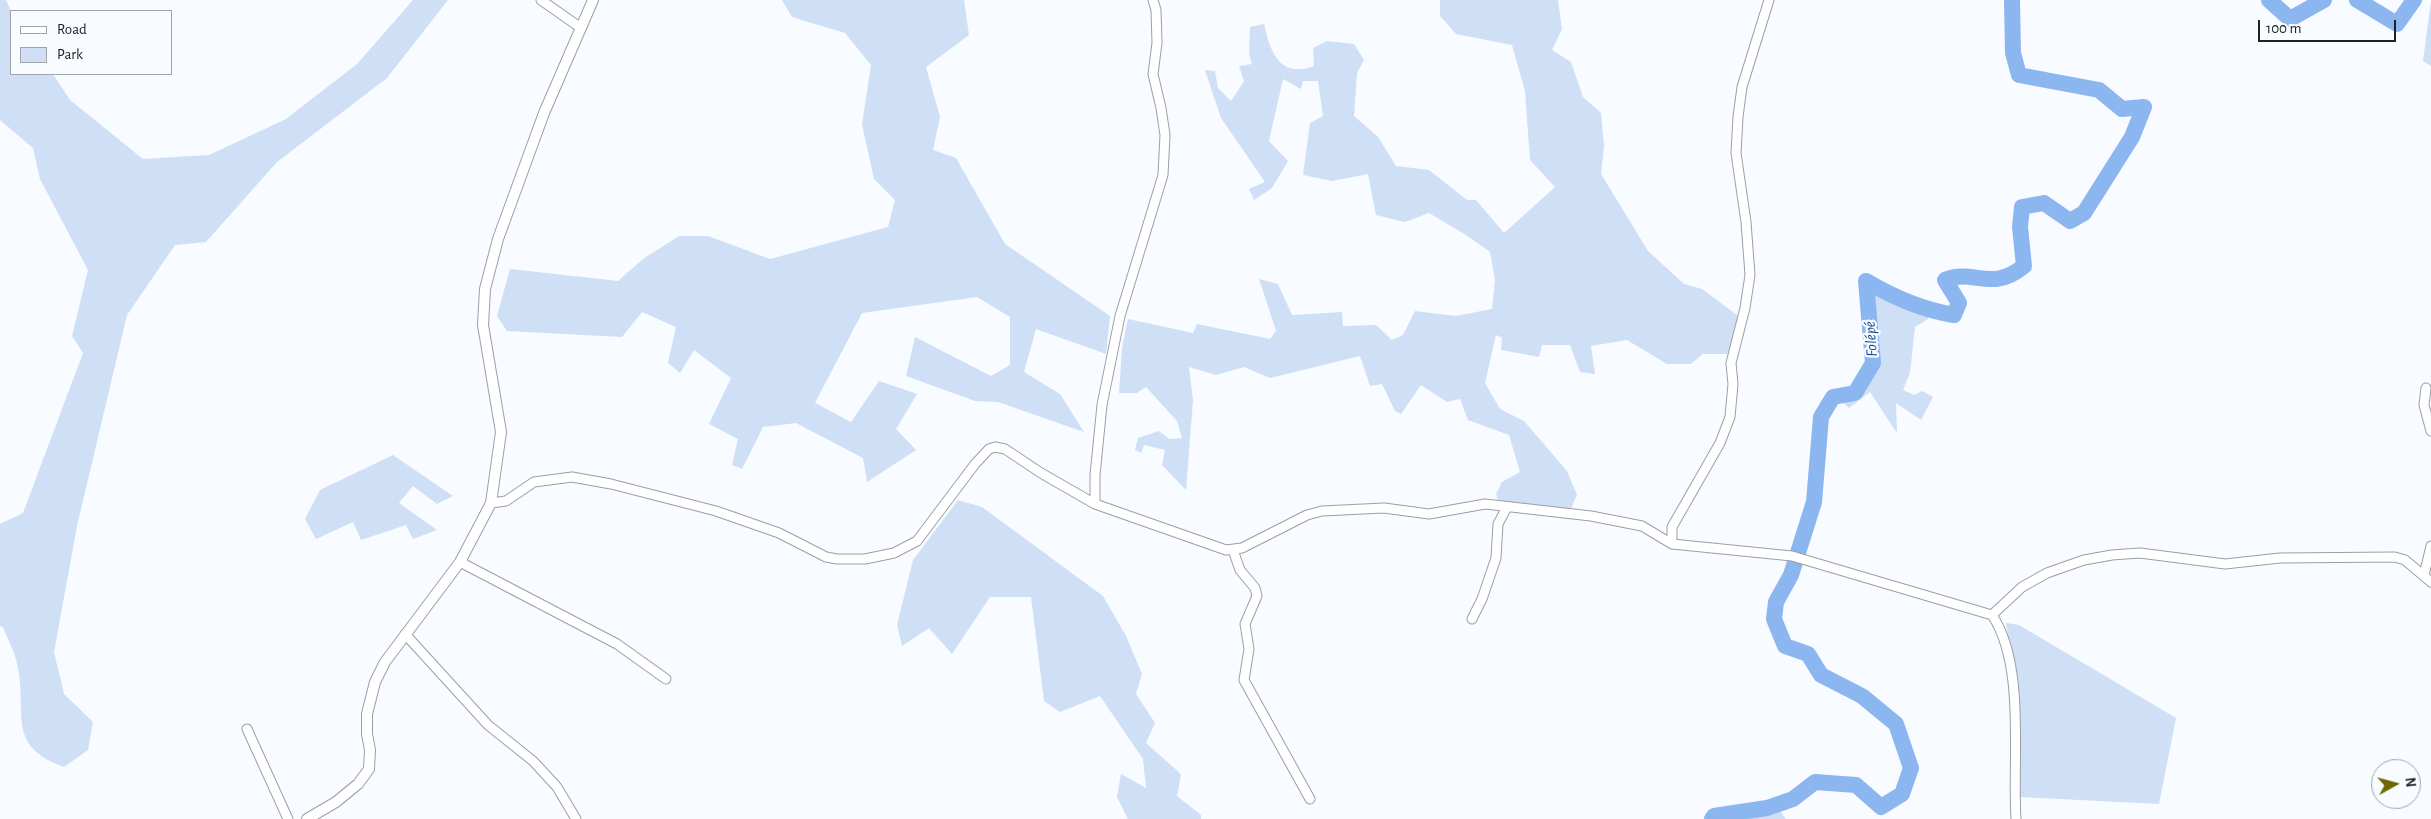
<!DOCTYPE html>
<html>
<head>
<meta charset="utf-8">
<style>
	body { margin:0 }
	#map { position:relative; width:2431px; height:819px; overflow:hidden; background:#f8fbff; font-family:"Alegreya Sans",sans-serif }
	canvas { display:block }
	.legend { position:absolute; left:10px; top:10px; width:162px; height:65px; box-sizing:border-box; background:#f8fbff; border:1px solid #a2a4a7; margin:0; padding:6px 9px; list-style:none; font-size:15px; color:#202224 }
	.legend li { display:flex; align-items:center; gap:10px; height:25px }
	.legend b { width:25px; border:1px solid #a2a4a7 }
	.north { position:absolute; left:2371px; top:759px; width:50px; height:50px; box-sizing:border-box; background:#f8fbff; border:1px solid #a2a4a7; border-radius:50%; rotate:83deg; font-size:14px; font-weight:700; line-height:20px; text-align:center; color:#202224 }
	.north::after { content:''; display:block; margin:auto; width:18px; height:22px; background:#6e6800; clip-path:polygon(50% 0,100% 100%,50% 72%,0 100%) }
	.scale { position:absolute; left:2258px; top:20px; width:138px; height:22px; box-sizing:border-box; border:2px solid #202224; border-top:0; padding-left:6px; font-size:15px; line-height:18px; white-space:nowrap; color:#202224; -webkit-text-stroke:4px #f8fbff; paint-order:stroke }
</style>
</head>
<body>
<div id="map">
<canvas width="2431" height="819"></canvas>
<ul class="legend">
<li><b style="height:6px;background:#fff"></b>Road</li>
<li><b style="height:14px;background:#cedff6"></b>Park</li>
</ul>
<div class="north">N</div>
<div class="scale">100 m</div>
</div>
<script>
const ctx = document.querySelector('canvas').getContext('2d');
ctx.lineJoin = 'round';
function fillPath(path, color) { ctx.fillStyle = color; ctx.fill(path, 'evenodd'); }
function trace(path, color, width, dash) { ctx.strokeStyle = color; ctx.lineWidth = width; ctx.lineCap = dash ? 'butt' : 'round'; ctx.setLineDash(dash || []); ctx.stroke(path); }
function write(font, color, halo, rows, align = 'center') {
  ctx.font = font + ' "Alegreya Sans",sans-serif'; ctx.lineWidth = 4.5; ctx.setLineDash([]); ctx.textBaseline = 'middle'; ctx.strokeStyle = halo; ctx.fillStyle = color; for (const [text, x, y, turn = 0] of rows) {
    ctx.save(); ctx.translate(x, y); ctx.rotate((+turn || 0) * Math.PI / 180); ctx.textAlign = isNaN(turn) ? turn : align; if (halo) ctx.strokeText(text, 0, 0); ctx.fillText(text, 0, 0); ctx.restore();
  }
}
const green = new Path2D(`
	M0,0H6L11,11V74H53L70,100L143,159L209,155L286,119L357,64L413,0H448L387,78L277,162L206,242L175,245L127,315L77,526L54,652L64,694L93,722L88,750L64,767C6,746 27,715 18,668C16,654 8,640 3,627L0,626V524L23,513L83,353L72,336L88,270L40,179L33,148L0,120Z
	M782,0H964L969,35L926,67L940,117L933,150L956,158L1005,244L1110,316L1106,354L1036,329L1024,372L1060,394L1084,432L998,402L975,401L906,376L915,337L991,376L1010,365V317L977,297L862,313L815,403L851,422L879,381L917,394L896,429L916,450L867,482L863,458L796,423L763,427L742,469L732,465L738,439L709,424L731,378L694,350L680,373L668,363L676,327L642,312L622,337L507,331L497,316L510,269L618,281L643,259L679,236H708L770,259L888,227L895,200L874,179L862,124L871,65L845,33L792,17Z
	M1440,0H1558L1562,29L1552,50L1571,62L1583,97L1601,113L1604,146L1601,174L1648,251L1684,284L1702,289L1741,318L1732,354H1703L1691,364H1667L1627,340L1591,346L1595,374L1580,372L1570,345H1542L1539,357L1501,350L1502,338L1496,335L1485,383L1500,409L1524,421L1567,471L1577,495L1570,511L1544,507L1502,512L1496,494L1502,482L1520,472L1509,435L1468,420L1460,399L1447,402L1421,385L1401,414L1395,411L1382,384L1370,386L1360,356L1270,378L1244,367L1216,375L1189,367L1193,400L1186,490L1162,465L1165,450L1144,445L1141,453L1135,450L1138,438L1159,431L1169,439L1182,438L1177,421L1146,387L1137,393H1119L1122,348L1128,319L1193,333L1197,324L1270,339L1276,331L1259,279L1278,284L1292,315L1342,312L1343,326L1376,325L1392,340L1403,335L1415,311L1456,316L1492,309L1495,280L1490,252L1466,235L1429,213L1405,222L1376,215L1368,174L1332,181L1303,175L1310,123L1323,116L1318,81H1303L1301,89L1283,79L1269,141L1288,161L1272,188L1254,200L1249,189L1265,182L1221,118L1205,70L1215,71L1218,88L1231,101L1244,81L1239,66L1252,64L1249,53L1250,27L1264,24C1270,52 1280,79 1314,66L1313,48L1327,41L1354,44L1364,60L1357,73L1354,116L1378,137L1396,166L1429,170L1467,200H1476L1504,233L1555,187L1530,160L1525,91L1512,45L1456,34L1440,16Z
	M2431,1V66L2423,61Z
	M1880,288L1901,301L1928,308V319L1915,327L1910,373L1903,390L1914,395L1922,391L1933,397L1921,420L1896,403L1897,433L1870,392L1849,408L1840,400L1864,386L1879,366L1874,312L1864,295L1870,289Z
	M393,455L453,496L437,504L413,486L399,503L437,530L413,539L406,525L361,540L353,522L316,539L305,519L320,490Z
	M958,500L982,507L1103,596L1126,636L1142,674L1136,694L1155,723L1146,743L1181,774L1177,796L1201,815V819H1128L1117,797L1121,774L1146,788L1143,759L1100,696L1060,712L1044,701L1031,597H990L952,654L929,628L902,646L897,625L913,560Z
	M2006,623L2019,625L2176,718L2159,804L2020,797L2021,728Z
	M1780,811L1786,819H1735L1758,817Z`);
const river = new Path2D(`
	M2269,0L2290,19L2324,0
	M2357,0L2397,24L2414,0
	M1712,819L1714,816L1767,808L1793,799L1815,782L1856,785L1881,807L1902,794L1911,768L1896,724L1862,696L1821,675L1808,654L1785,646L1774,619L1776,602L1791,575L1814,502L1821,417L1833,397L1855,393L1873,363L1866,281C1893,297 1923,310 1954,315L1959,303L1945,280C1974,268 1991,293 2024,266L2020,227L2022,207L2044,203L2070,221L2084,213L2132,137L2144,107L2122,109L2099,90L2019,75L2013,53L2012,0`);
const minor = new Path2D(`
	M541,0L581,28
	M2426,388L2424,405L2431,431
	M491,503L506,501L534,482L572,477L611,484L716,511L779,533L826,557L837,559H865L894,553L917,541L975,464L989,449L995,447L1005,449L1041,473L1095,504L1226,550L1242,548L1307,515L1322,511L1384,508L1429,514L1485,504L1591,516L1642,526L1672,544L1792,556L1992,615L2022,587L2047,573L2084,560L2112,555L2140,553L2225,564L2280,558L2395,557L2405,560L2431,582
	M1095,504V475L1102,405L1120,316L1163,175L1165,135L1161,108L1153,74L1157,43L1156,10L1153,0
	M1672,544V527L1720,443L1730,417L1733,384L1731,363L1745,308L1750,275L1746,222L1736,153L1738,117L1742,87L1769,0
	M1233,550L1240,570L1255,588L1257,596L1245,624L1249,649L1244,680L1310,799
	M460,562L617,644L666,679
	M2424,575L2431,546
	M1992,615C2026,665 2012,761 2016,819
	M1472,619L1482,599L1496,558L1498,524L1507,507
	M405,634L488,725L533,761L557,787L576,819
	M247,729L288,819`);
const tertiary = new Path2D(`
	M307,819L336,802L358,784L369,769L370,750L367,734V714L375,682L385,662L460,562L491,503L501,432L483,325L485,289L498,239L544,113L593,0`);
const waterNames = [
	["Folépé",1871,339,-94]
];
fillPath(green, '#cedff6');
trace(river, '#8cb6ef', 16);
trace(minor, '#9b9fa5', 11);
trace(tertiary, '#9b9fa5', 12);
trace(minor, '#fff', 9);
trace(tertiary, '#fff', 10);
write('italic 16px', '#124a8d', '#f8fbff', waterNames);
</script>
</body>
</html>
